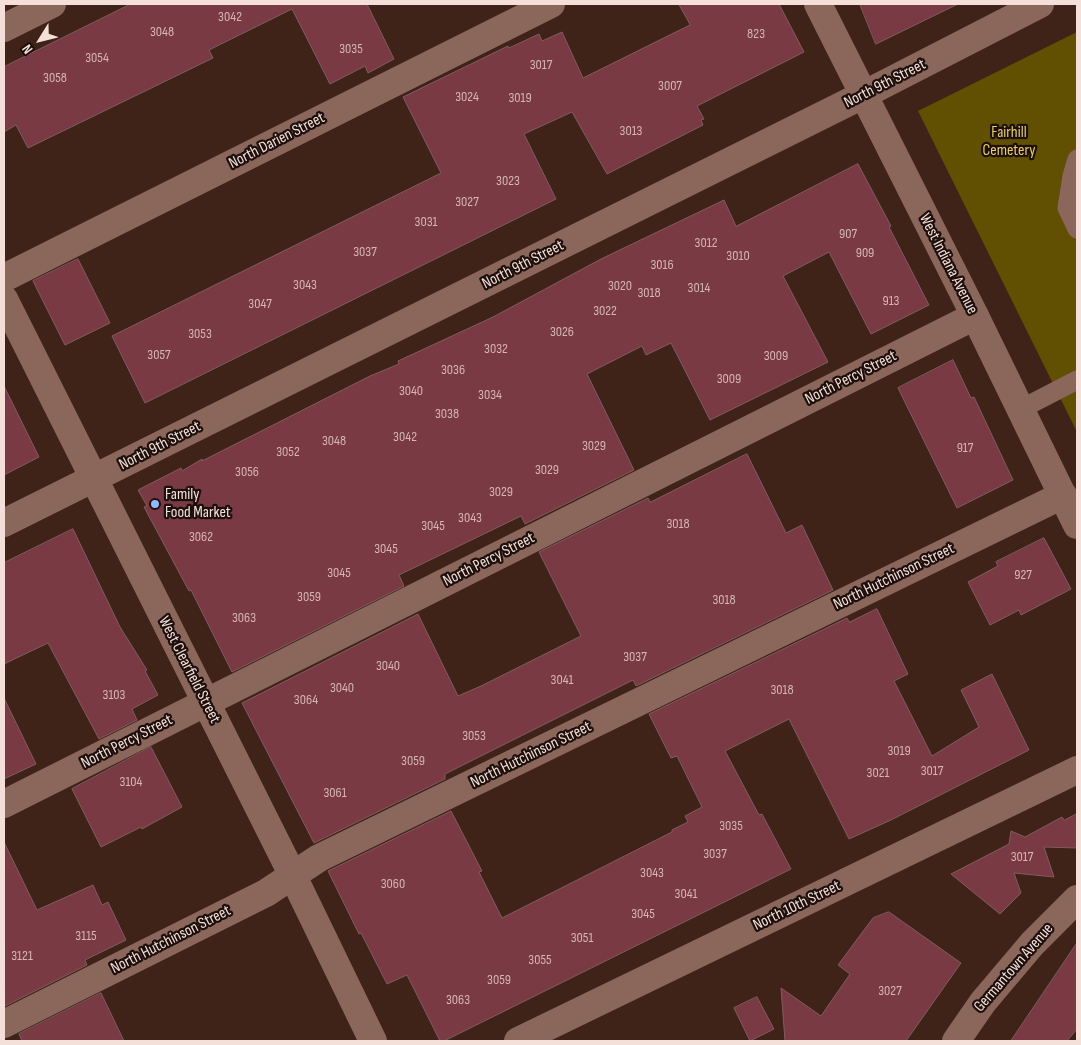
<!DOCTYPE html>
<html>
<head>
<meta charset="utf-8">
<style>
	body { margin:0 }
	#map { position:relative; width:1081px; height:1045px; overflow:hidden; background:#3f2218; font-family:"Sofia Sans Condensed",sans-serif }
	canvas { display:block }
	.frame { position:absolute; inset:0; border:5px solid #f5e0d9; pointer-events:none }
	.north { position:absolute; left:15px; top:15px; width:50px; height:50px; -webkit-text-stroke:4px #1d0f0b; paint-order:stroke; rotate:234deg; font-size:14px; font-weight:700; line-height:20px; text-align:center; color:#f5e0d9 }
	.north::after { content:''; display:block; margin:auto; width:18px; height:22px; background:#f5e0d9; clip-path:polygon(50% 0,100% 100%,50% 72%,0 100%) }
</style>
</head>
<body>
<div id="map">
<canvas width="1081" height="1045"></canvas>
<div class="frame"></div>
<div class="north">N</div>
</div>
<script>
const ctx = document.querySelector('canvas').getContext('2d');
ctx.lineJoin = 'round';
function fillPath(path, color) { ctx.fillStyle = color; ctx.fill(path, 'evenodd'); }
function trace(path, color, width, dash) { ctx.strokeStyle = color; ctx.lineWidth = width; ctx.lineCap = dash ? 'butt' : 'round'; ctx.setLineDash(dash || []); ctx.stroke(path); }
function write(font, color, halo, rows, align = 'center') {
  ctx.font = font + ' "Sofia Sans Condensed",sans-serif'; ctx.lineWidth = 4.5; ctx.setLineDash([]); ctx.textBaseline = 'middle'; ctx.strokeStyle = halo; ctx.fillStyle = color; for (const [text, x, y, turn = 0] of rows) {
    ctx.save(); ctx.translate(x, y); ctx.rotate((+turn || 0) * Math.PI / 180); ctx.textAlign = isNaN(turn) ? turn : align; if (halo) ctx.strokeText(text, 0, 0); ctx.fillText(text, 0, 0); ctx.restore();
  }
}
const green = new Path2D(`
	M1077,32V432L918,111Z`);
const building = new Path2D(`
	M131,4H367L394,59L368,73L365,66L330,84L292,9L209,50L213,58L28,148L16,125L4,132V67Z
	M679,4H779L804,52L697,106L704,119L701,120L703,125L607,174L572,112L524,134L556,199L145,403L112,336L441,173L403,97L508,46L509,48L539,34L542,41L562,32L583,78L690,25Z
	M860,4H958L876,44Z
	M858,164L891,226L889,227L929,305L871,334L829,252L783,276L828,362L710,420L671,343L646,355L642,346L587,374L634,470L525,524L521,516L399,575L404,586L232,672L191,590L189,591L144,507L147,506L138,490L181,468L182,471L202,459V461L370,376L399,364L398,361L493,317L601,259L724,200L736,226Z
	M78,259L110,323L65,345L33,281Z
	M953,360L971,398L974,397L1013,480L957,508L898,388Z
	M4,386L39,457L4,475Z
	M747,454L786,533L802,525L833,590L636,686L633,680L445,774V779L314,843L242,703L418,614L458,696L481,686L581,636L539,552L648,498L650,502Z
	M73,529L120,627L147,670L145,671L158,695L132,709L137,720L99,739L48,643L4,664V563Z
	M1044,538L1071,589L1021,615L1019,610L990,625L968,582L998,566L996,562Z
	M877,609L908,674L894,681L932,756L979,727L961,690L992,674L1029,750L891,820L849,839L789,719L725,751L759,815L762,814L791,869L444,1041H440L407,975L387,984L361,933L359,934L328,871L451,811L482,871L479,872L502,918L672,832V830L688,822L685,816L702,807L677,756L671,758L649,714L847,618L849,622Z
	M4,698L36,764L4,779Z
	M151,747L182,807L142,829L141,827L101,847L72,789Z
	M1077,814V848L1044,847L1054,877L1014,873L1021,893L1000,914L951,874L1009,844L1011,831L1025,837L1062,817L1064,820Z
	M4,842L37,910L93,885L102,905L108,902L126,940L85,960L87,965L5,1006Z
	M889,912L961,963L906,1041H785L781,988L821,1016L850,974L838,965L873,918Z
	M1077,943V1029L1067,1041H1011Z
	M101,993L124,1041H22L19,1034Z
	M757,997L774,1029L750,1041L734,1008Z`);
const lane = new Path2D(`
	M1077,159L1072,176L1067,208L1077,229
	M1021,409L1077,380`);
const street = new Path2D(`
	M4,28L52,4
	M4,278L551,4
	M4,299L293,876L373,1041
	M4,523L863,95L1040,4
	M4,804L975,316
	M4,1024L266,893L319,858L1063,495
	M518,1041L1077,770`);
const secondary = new Path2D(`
	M818,4L975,316L1077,525
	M956,1041L983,1002L1032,944L1077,899`);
const markers = [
	[155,504,5,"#90b8fd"]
];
const numberNames = [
	["3042",230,17],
	["3048",162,32],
	["823",756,34],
	["3035",351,49],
	["3054",97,58],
	["3017",541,65],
	["3058",55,78],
	["3007",670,86],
	["3024",467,97],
	["3019",520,98],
	["3013",631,131],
	["3023",508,181],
	["3027",467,202],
	["3031",426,222],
	["907",848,234],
	["3012",706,243],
	["3037",365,252],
	["909",865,253],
	["3010",738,256],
	["3016",662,265],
	["3043",305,285],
	["3020",620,286],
	["3014",699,288],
	["3018",649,293],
	["913",891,301],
	["3047",260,304],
	["3022",605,311],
	["3026",562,332],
	["3053",200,334],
	["3032",496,349],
	["3057",159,355],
	["3009",776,356],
	["3036",453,370],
	["3009",729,379],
	["3040",411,391],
	["3034",490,395],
	["3038",447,414],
	["3042",405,437],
	["3048",334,441],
	["3029",594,446],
	["917",965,448],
	["3052",288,452],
	["3029",547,470],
	["3056",247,472],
	["3029",501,492],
	["3043",470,518],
	["3018",678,524],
	["3045",433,526],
	["3062",201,537],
	["3045",386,549],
	["3045",339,573],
	["927",1023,575],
	["3059",309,597],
	["3018",724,600],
	["3063",244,618],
	["3037",635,657],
	["3040",388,666],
	["3041",562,680],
	["3040",342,688],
	["3018",782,690],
	["3103",114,695],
	["3064",306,700],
	["3053",474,736],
	["3019",899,751],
	["3059",413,761],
	["3017",932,771],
	["3021",878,773],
	["3104",131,782],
	["3061",335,793],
	["3035",731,826],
	["3037",715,854],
	["3017",1022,857],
	["3043",652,873],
	["3060",393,884],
	["3041",686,894],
	["3045",643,914],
	["3115",86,936],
	["3051",582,938],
	["3121",22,956],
	["3055",540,960],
	["3059",499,980],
	["3027",890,991],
	["3063",458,1000]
];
const streetNames = [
	["North 9th Street",885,84,-27],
	["North Darien Street",277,141,-27],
	["West Indiana Avenue",948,264,63],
	["North 9th Street",523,265,-27],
	["North Percy Street",851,378,-27],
	["North 9th Street",160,446,-27],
	["North Percy Street",489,560,-27],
	["North Hutchinson Street",894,577,-26],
	["West Clearfield Street",189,670,63],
	["North Percy Street",127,742,-27],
	["North Hutchinson Street",531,755,-26],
	["North 10th Street",797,906,-26],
	["North Hutchinson Street",171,940,-27],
	["Germantown Avenue",1014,968,-49]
];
const parkNames = [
	["Fairhill",1009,133],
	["Cemetery",1009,151]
];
const poiNames = [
	["Family",165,495],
	["Food Market",165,513]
];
fillPath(green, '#614f02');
fillPath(building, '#793a44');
trace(building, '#815c60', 1);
trace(lane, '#8a665b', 19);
trace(street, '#8a665b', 28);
trace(secondary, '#8a665b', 28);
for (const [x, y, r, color] of markers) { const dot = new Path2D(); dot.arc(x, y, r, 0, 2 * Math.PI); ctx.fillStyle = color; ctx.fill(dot); trace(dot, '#1d0f0b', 2); }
write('14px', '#d6b6b4', null, numberNames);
write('16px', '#f5e0d9', '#1d0f0b', streetNames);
write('16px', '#e9cf70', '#1d0f0b', parkNames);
write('16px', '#f5e0d9', '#1d0f0b', poiNames, 'left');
</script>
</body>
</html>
